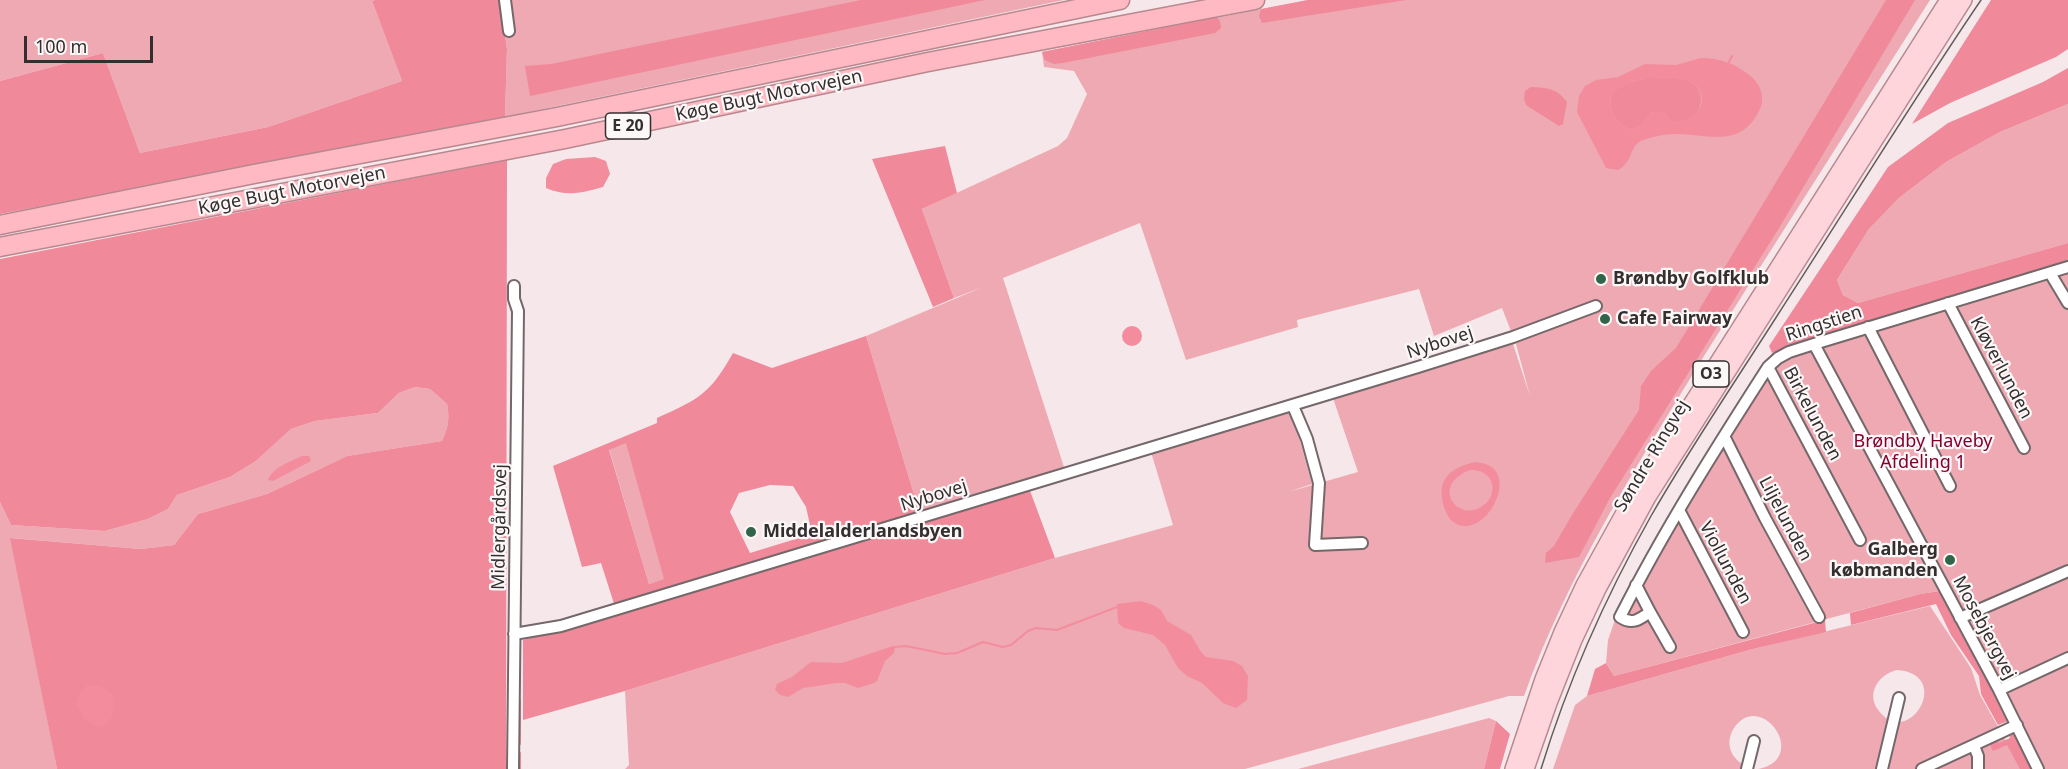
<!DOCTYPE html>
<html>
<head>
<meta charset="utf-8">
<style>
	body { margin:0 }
	#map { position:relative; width:2068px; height:769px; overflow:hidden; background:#f6e8ea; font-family:"Noto Sans",sans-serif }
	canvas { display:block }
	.scale { position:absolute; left:24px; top:36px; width:129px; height:27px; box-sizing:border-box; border:3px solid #332e2f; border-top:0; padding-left:8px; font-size:18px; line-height:21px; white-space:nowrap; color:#332e2f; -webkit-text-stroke:4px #fdf8f8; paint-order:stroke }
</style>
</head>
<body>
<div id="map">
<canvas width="2068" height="769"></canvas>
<div class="scale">100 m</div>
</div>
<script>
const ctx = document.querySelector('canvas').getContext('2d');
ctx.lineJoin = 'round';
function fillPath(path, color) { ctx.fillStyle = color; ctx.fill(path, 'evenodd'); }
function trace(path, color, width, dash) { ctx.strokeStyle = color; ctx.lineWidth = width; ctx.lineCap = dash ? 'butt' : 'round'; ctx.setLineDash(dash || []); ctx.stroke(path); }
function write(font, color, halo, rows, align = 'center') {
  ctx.font = font + ' "Noto Sans",sans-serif'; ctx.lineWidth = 4.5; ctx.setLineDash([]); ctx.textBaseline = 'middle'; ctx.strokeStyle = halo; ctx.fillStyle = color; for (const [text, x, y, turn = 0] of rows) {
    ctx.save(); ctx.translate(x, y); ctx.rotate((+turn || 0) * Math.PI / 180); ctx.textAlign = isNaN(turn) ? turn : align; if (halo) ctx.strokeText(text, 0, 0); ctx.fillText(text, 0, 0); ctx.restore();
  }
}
const green = new Path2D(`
	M0,0H375L372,1L402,81L268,127L140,153L103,53L0,81Z
	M500,0H1064L505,117L507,49Z
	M1308,0H1930C1855,118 1779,237 1704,356C1637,465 1568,574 1524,696H1509L1245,769H625L629,765L625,691L1055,558L1173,525L1151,452L1291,408L1312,484L1288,492L1358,472L1333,398L1512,341L1530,396L1516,344L1502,308L1434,336L1419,289L1297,320L1298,327L1186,360L1140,223L1003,278L1064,467L920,514L866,336L983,287L954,298L922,209L1058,146L1067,138L1087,94L1074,71L1044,67L1042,52Z
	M2068,104V243L1858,303L1843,295L1837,280L1869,229L1899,198L1946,162L2000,132Z
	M2068,262V769H2038L1940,591L1920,594L1614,676L1606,663L1608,640L1616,617L1673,513L1772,353Z
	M415,387L430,389L447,404C450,418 448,428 442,441L347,456L267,494L198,514L174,545L141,549L11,538L57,769H0V502L11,525L105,531L148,519L168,509L177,495L230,477L256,461L291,429L315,421L378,413L399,393Z
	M627,442L665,579L649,584L609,449Z
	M1930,606L1971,668L1980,695L2022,769H1758C1811,759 1761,688 1734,728C1722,747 1735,765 1755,769H1553L1575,705L1587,696L1753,649ZM1897,670C1954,674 1909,750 1879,711C1865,694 1879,674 1897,670Z
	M1489,718L1496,721L1484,769H1298Z`);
const forest = new Path2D(`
	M375,0H500L507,49L505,117L280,162L0,214V81L103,53L140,153L268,127L402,81L372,1Z
	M861,0H985L530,96L525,66L551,64Z
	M1308,0H1406L1262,23L1259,16L1261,9Z
	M1886,0H1915L1779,228L1610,498L1579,557L1545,563L1546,553L1554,546L1572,515L1639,410L1641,386L1651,371L1676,348Z
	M1991,0H2068V49L2056,57L1950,103L1912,124Z
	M1217,17L1220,21L1221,28L1215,33L1063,63L1054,64L1045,60L1042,52Z
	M2068,68V104L2000,132L1946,162L1899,198L1869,229L1837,280L1843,295L1858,303L2068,243V262L1772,353L1769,346L1888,167L1948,123L2043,82Z
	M1646,78C1658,78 1672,77 1684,79C1713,86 1702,129 1673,121C1666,119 1659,114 1652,112C1646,118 1644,126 1635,128C1620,133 1606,108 1612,95C1617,85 1637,81 1646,78Z
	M1531,87C1547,88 1557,88 1567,102L1563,124L1559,126L1526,105L1524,99L1525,91Z
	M945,146L957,193L922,209L954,298L933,307L872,159Z
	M507,160L506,769H57L10,538L141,549L174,545L198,514L267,494L347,456L442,441C448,428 450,419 447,404L430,389L415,387L399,393L378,413L315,421L291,429L256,461L230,477L177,495L168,509L148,519L105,531L11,525L0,502V259Z
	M866,336L920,514L1029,488L1055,558L625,691L523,720V640L617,613L601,563L582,567L553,466L657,423V418C699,399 710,394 733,353L772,368ZM626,443L664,579L649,584L609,450ZM770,485L793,486L806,507L812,534L750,553L730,512L739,493Z
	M1940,591L2013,719L1998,725L1981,694L1979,676L1951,635L1936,604L1851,625L1850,613L1920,594Z
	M1825,620L1826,632L1753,649L1587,696L1595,669L1606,663L1614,676Z
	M1496,721L1510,734L1500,769H1484Z
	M2008,732H2016L2036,769H2020L2007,745L1993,751L1988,741L1995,738L1999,743L2010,738Z`);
const water = new Path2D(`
	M1701,58C1720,58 1733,63 1748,74C1755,79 1762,88 1762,97C1763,105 1759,111 1755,118C1735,148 1703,133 1674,134C1665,134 1652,137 1643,140C1628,146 1634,162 1618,170L1606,168L1577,112L1579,96L1585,86L1596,80L1618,77L1645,64L1676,65ZM1646,78C1658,78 1672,77 1684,79C1710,85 1709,123 1672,121L1665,113L1655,110C1646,115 1646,126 1635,128C1619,133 1606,107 1612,95C1618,85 1636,81 1646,78Z
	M595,157L606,161L610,174L603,187C581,193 567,197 546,188V178L553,164L566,159Z
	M1122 336a10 10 0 1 1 20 0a10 10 0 1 1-20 0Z
	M302,456H309L311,461L273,481L268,480C273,467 290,462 302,456Z
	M1475,462C1529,465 1482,549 1451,520C1446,514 1443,506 1442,498C1439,475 1455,467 1475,462ZM1470,470C1483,469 1495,478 1492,492C1491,497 1489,501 1485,504C1460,526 1428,486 1470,470Z
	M1141,601L1153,605L1161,610L1167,621L1191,635L1201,652L1206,657L1233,661L1242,666L1248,676L1247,700L1236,708L1223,703L1202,683L1187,676L1178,668L1165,645L1153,635L1124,628L1118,623L1117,604Z
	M893,646L895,647L894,653L885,661L877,681L874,683L858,688L845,683H837L803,688L788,697L780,695L775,690L777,684L792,677L811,662L842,663Z
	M88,684L101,686L113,694C116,708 114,720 101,728L85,720L76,703L80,694Z`);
const stream = new Path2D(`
	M1729,62L1732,56
	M520,628V607
	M895,647L906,646L945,654L957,653L983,642L1003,647L1011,645L1028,631L1036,628L1057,630L1117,607
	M520,653V641
	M520,666V657
	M520,744V700
	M520,769V753`);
const street = new Path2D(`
	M505,0L509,31
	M2050,273L2068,303
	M1948,303L2024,448
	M1868,327L1950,486
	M1814,344L1999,690L2038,769
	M1768,367L1860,540
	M1293,406L1307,439L1319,483L1315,545L1362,543
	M1724,436L1765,518L1819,617
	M1679,510L1743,632
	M1636,585L1650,612C1639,620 1632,625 1620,617C1664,530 1716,448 1768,367L1778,358L1789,352L1814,344L2068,267
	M1650,612L1670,647
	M1960,618L2068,571
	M514,634L561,626L1418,367L1513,337L1596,306
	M1999,690L2068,658
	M1974,746L1978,756V769
	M513,769L518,311L514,299V286
	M1747,769L1754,741
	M1882,769L1899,698
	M1922,769L2017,725`);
const primary = new Path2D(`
	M1513,769L1543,679L1562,632L1584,585L1636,491L1948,0
	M1526,769L1549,703L1574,640L1598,589L1648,497L1964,0`);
const highway = new Path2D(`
	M0,225L254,174L557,117L1120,0
	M0,247L565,139L928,62L1255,0`);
const tram = new Path2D(`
	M1541,769C1568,681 1606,596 1651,516C1690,448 1735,382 1777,316C1845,211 1911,103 1981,0`);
const markers = [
	[1601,279,6,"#30654a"],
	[1605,319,6,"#30654a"],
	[751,532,6,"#30654a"],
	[1950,560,6,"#30654a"]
];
const shields = [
	[628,126,45],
	[1711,374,36]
];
const shieldNames = [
	["E 20",628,126],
	["O3",1711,374]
];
const streetNames = [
	["Køge Bugt Motorvejen",769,96,-12],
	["Køge Bugt Motorvejen",292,191,-11],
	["Ringstien",1824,324,-18],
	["Nybovej",1440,343,-18],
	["Kløverlunden",2001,368,62],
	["Birkelunden",1812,414,62],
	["Søndre Ringvej",1652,456,-59],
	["Nybovej",934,496,-17],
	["Liljelunden",1785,519,62],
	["Midlergårdsvej",500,527,-89],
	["Viollunden",1725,563,62],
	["Mosebjergvej",1984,628,62]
];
const poiNames = [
	["Brøndby Golfklub",1613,279],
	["Cafe Fairway",1617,319],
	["Middelalderlandsbyen",763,532],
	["Galberg",1938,550,"right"],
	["købmanden",1938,571,"right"]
];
const parkNames = [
	["Brøndby Haveby",1923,442],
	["Afdeling 1",1923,463]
];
fillPath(green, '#eea9b3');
fillPath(forest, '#f0899a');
fillPath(water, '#f38d9e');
trace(stream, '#f38d9e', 2);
trace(street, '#74686a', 14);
trace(primary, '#b7888f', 18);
trace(highway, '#b7888f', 21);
trace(street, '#fff', 10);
trace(primary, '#fed5db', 15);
trace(highway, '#feb9c3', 18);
trace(tram, '#645d5e', 1.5);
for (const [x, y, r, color] of markers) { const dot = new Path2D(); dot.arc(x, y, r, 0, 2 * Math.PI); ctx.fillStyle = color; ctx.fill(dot); trace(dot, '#fdf8f8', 2); }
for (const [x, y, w] of shields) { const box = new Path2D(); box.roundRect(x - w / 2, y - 13, w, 26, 4.5); ctx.fillStyle = '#fdf8f8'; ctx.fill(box); trace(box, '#332e2f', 1.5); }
write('bold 16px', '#332e2f', null, shieldNames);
write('18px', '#332e2f', '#fdf8f8', streetNames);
write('bold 18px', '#332e2f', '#fdf8f8', poiNames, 'left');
write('18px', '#830132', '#fdf8f8', parkNames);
</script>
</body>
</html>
